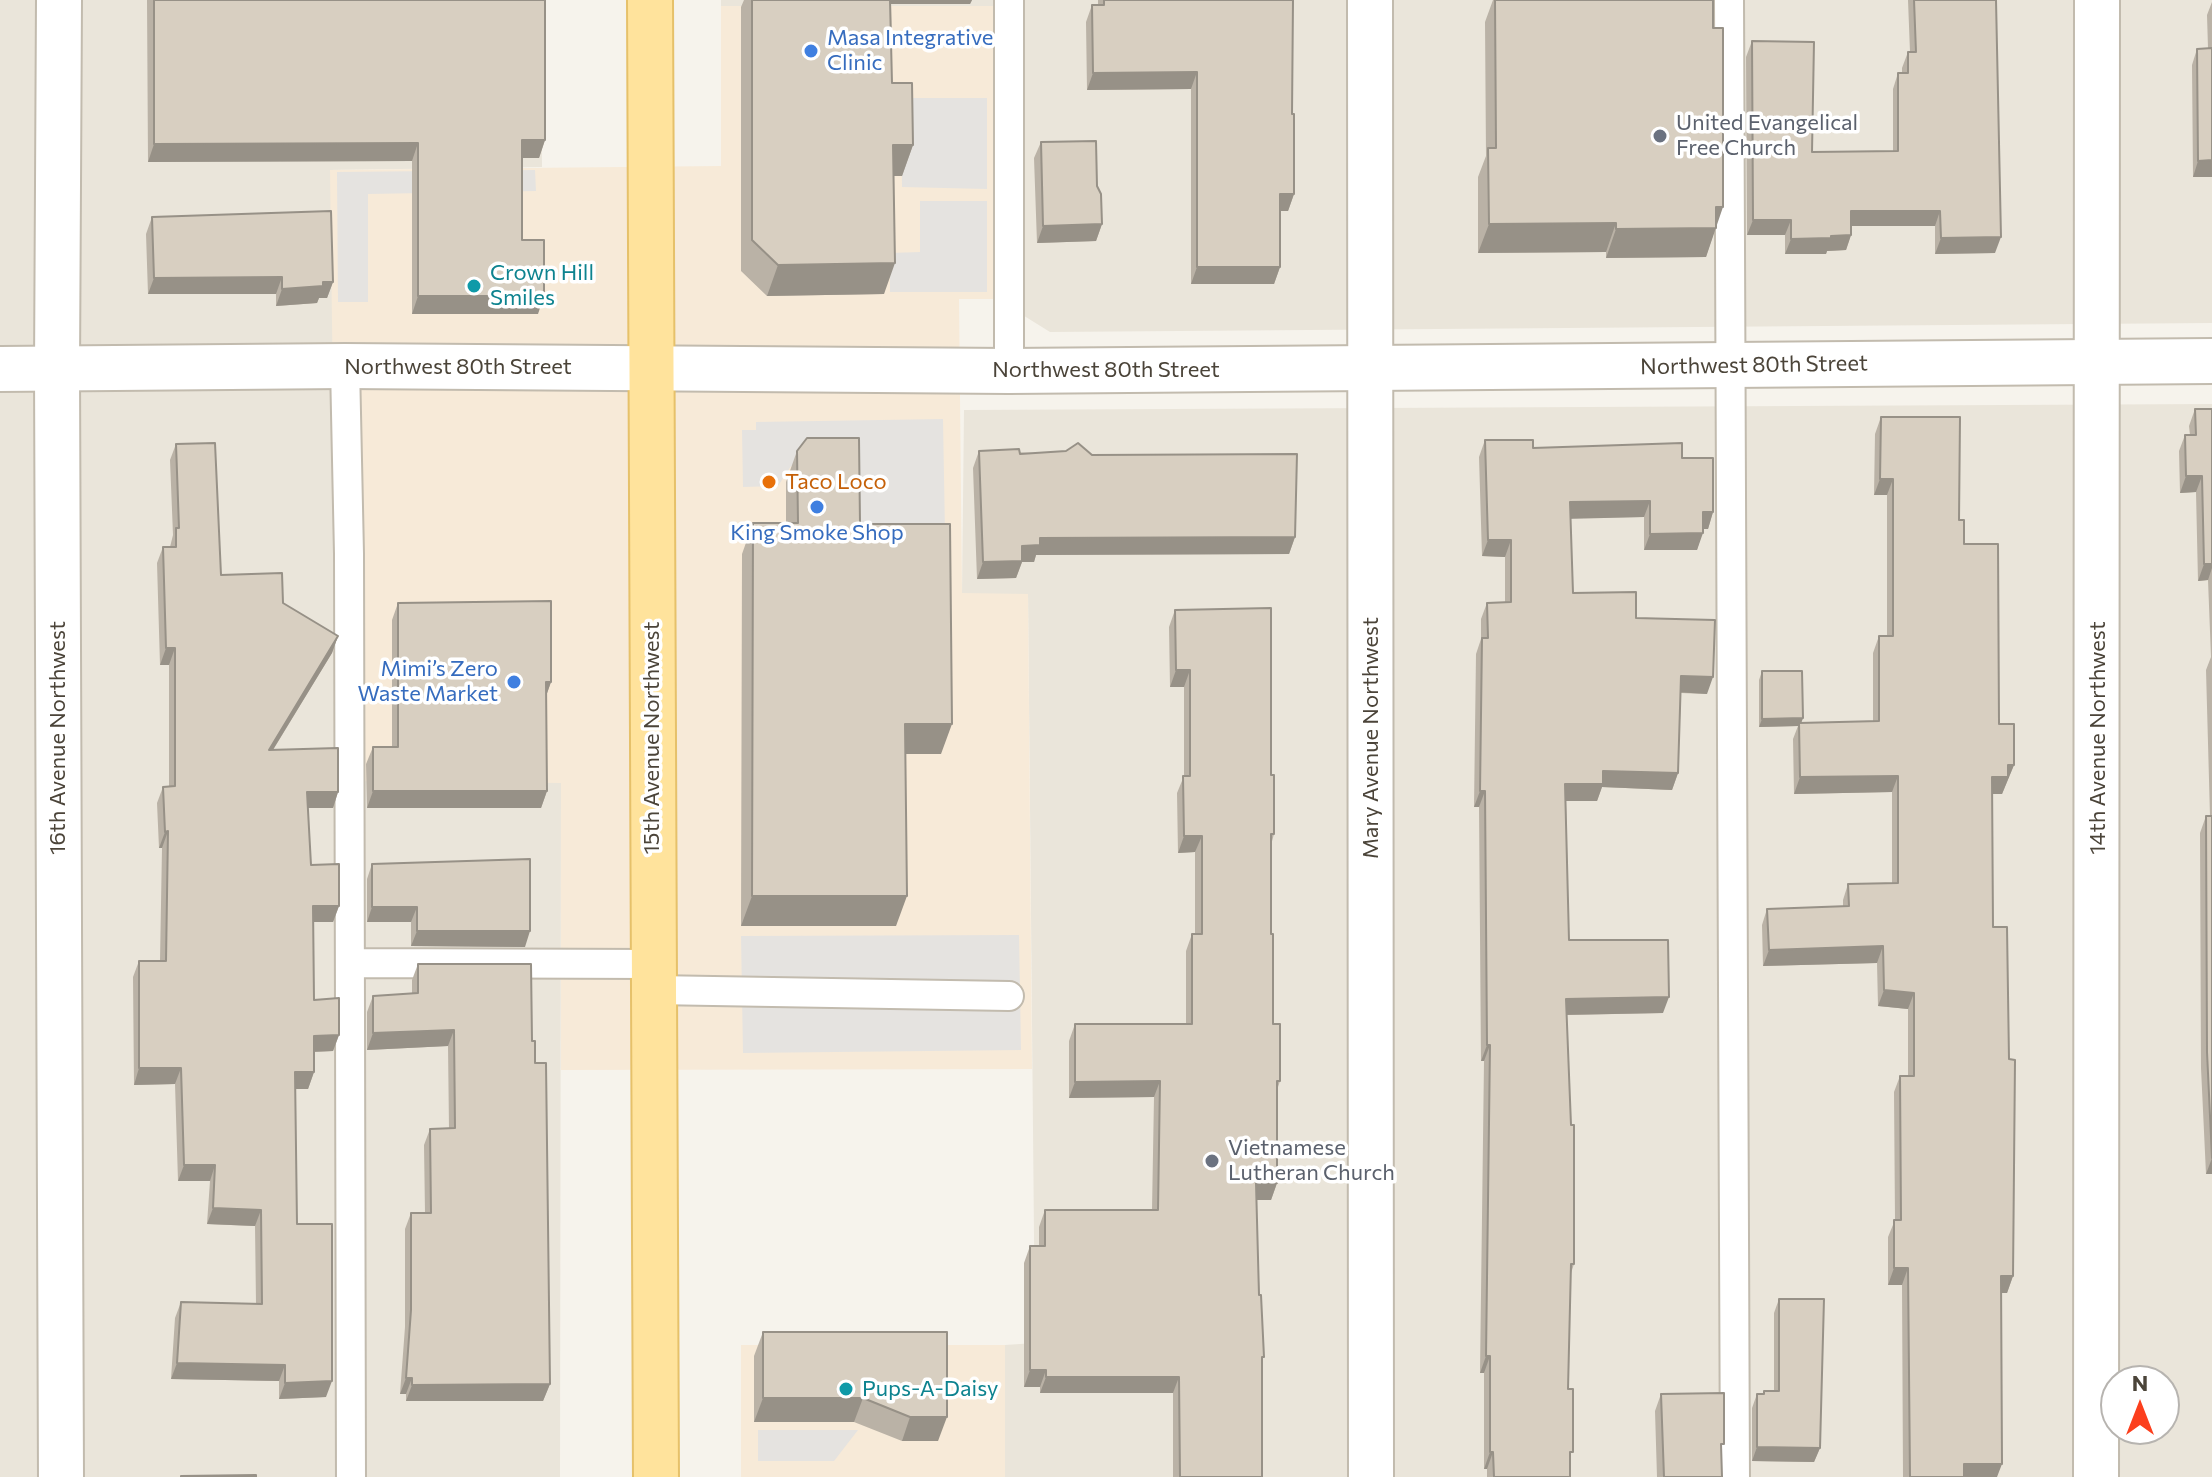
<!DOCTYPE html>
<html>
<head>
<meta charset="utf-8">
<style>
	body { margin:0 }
	#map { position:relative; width:2212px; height:1477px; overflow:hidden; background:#f6f3ec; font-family:Commissioner,sans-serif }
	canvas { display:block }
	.north { position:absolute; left:2100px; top:1365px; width:80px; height:80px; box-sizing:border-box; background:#fff; border:2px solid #b7b4b0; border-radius:50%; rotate:0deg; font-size:22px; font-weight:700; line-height:32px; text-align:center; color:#4b4439 }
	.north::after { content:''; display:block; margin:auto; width:28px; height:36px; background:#fc3f1d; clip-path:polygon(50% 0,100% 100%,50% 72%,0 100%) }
</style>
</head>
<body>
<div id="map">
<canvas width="2212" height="1477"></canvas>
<div class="north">N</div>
</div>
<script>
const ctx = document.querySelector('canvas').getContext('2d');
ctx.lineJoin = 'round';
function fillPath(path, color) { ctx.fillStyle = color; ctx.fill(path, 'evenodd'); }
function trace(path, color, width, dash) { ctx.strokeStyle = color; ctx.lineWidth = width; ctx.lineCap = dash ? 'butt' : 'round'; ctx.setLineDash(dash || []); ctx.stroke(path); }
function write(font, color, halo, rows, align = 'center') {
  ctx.font = font + ' Commissioner,sans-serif'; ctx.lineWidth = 7; ctx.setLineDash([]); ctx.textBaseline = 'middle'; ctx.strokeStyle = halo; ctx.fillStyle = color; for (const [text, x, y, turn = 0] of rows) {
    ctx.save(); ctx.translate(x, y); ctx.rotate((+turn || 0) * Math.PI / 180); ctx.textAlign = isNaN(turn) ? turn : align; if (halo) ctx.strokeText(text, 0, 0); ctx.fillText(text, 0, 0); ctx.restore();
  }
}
const residential = new Path2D(`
	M0,0H541L542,167L330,170L561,782L560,1477H0Z
	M721,0H2212V323L1050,332L997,299L994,6H721Z
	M2212,404V1477H1005V1345L1035,1343L1028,594H962L964,410ZM2116,1381H2164V1429H2116Z`);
const commercial = new Path2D(`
	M721,6H994L997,299H959L962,593L1028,594L1032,1069L561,1070V783L338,781L330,170L721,166Z
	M741,1345H1005V1477H741Z`);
const parking = new Path2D(`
	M901,98H987V189L902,187Z
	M535,170L536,191L368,194V302H338L337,172Z
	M920,201H987V292H890V253L920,252Z
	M943,419L945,534L855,536L854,465L791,466L778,486L743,487L742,430H756V422Z
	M1019,935L1021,1050L743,1053L741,936Z
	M758,1430H858L834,1461H758Z`);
const service = new Path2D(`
	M1009,0V371
	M1729,0L1735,1477
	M345,366L349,554L351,1477
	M350,963L654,964
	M654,990L1009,996`);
const minor = new Path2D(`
	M59,0L57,369L61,1477
	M1370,0L1371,1477
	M2096,1477L2097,0`);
const tertiary = new Path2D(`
	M0,369L345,366L1009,371L2212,361`);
const primary = new Path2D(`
	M650,0L656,1477`);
const wall = new Path2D(`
	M147,0H545V140L539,158H522V240L538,314H412V161L148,162Z
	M744,0H972L970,4H891L892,83L913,145L902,176H894L884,294L767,296L741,271V7Z
	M1098,0H1293L1292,114L1294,194L1288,211H1280V267L1274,284H1191V89L1087,90L1086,22L1092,5H1098Z
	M1493,0H1713L1716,226L1706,257L1606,258V252L1478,253V177L1486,156L1485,22Z
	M1908,0H1996L1995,253L1935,254V226H1851V235L1846,250L1827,251L1826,254H1785V235H1747L1746,57L1752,41L1812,152L1893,151V89L1898,73H1902V68L1908,52H1910Z
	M2212,2V177H2193L2192,65L2197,49L2208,48L2207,15Z
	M1041,142L1097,186L1102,224L1096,241L1037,243L1034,158Z
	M152,217L333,282L327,298H319L317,303L276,306V294H148L146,234Z
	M2195,409H2212V1174H2206L2201,1068L2200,833L2206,816H2210L2206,670L2211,657L2208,580L2198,581L2196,492L2180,493L2179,451L2185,435H2190L2189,426Z
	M1881,417L1959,520L1999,724L2014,765L2002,794H1992L1993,927L2013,1276L2007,1293H2001L1997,1477H1903L1902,1285H1888V1237L1895,1220L1894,1092L1900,1076H1908V1009L1878,1006L1877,963L1763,966L1762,925L1767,909L1843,907V900L1848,884L1892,883V792L1794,794L1793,739L1798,726L1759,727V680L1762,671L1803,718L1801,723L1873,722V653L1879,636H1887V495H1874L1875,434Z
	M1485,440L1533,448L1682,458L1713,512L1708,529H1703L1697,550H1644V517L1570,518L1573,593L1636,618L1707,694L1681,693L1678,773L1672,790L1602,787L1597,801H1566L1569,940L1663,1013L1567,1015L1574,1264L1571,1273L1568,1389L1570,1477H1487V1469H1484V1373H1480L1484,1061H1481L1479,807H1474L1476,654L1481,639V619L1487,603L1505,602V557L1482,556L1479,457Z
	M176,444L221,575L283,603L338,636L332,653L273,750L338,792L333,808H308L311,865L339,906L333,922H313L314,1000L339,1035L333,1051L314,1052V1072L308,1089H295L297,1224L326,1397L279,1399V1381L171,1379L175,1318L181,1302L256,1304L255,1226L207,1224L210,1181H178L175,1084L134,1085L133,977L139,961H160L162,848H159L157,803L163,787H169V665H160L157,563L163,547H170L173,535L170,460Z
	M797,451L860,524L941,754H905L896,926H741L742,554L753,523H786V482Z
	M979,451L1092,455L1295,537L1289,554L1036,555L1034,562H1022L1016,578L977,579L973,468Z
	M398,603L551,682L546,696L547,791L541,808H367L366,764L373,747H392V620Z
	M1175,610L1271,775L1274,834L1271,845V934L1273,1024L1280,1081L1277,1090V1183L1271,1200H1256L1262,1363V1477H1173V1393H1040V1387H1024V1263L1030,1246H1039V1227L1045,1210H1152L1154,1097L1069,1098V1041L1075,1024H1186V951L1192,934H1195V852L1178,853L1177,793L1184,776V687H1170L1169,627Z
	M372,864L525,947L411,946V922H367V879Z
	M418,964L532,1041L535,1063L550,1384L543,1401H406V1394H400L405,1327V1229L411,1213H425L424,1145L430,1129H449L448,1046L367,1050V1012L373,996L412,993V980Z
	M1779,1299L1820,1448L1814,1462L1752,1461V1408L1757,1394H1763L1764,1391H1774V1313Z
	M763,1332H947L938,1441H902L854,1422H754V1356Z
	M1661,1394L1722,1477H1657L1655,1411Z`);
const shadedWall = new Path2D(`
	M880,0H972L970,4H879Z
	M1197,72L1191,89L1087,90L1093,73Z
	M522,140H545L539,158H515Z
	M418,143L412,161L148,162L154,144Z
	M893,145H913L902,176H882Z
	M2212,160V177H2193L2198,161Z
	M1280,194H1294L1288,211H1274Z
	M1716,207H1723L1706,257L1606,258L1616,229Z
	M1851,211H1940L1935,226H1845Z
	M1753,220H1791L1785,235H1747Z
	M1616,223L1606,252L1478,253L1489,224Z
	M1102,224L1096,241L1037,243L1043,226Z
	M1851,235L1846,250L1827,251L1826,254H1785L1791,239Z
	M2001,237L1995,253L1935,254L1941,238Z
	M895,263L884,294L767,296L778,265Z
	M1197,267H1280L1274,284H1191Z
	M282,277L276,294H148L154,278Z
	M323,282H333L327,298H319L317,303L276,306L282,289Z
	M418,296H544L538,314H412Z
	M2186,476H2202L2196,492L2180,493Z
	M1880,479H1893L1887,495H1874Z
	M1650,501L1644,517L1564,519L1570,502Z
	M1703,512H1713L1708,529H1697Z
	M1703,533L1697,550H1644L1650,534Z
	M1295,537L1289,554L1036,555L1034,562H1022L1016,578L977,579L983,562L1040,538Z
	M1488,540H1511L1505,557L1482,556Z
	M2204,564H2212V568L2208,580L2198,581Z
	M338,636L332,653L263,766L269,750Z
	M166,648H175L169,665H160Z
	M1176,670H1190L1184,687H1170Z
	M1681,676L1713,677L1707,694L1675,692Z
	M546,682H551L545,699Z
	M1803,718L1800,726L1799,723L1798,726L1759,727L1762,719Z
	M905,724H952L941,754H894Z
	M2008,765H2014L2002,794H1986L1992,777Z
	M1603,771L1678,773L1672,790L1602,787L1597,801H1559L1565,784Z
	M1898,776L1892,792L1794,794L1800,777Z
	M373,791H547L541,808H367Z
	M1480,791H1485L1479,807H1474Z
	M307,792H338L333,808H301Z
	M168,831L162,848H159L165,832Z
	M1184,836H1202L1195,852L1178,853Z
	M752,896H907L896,926H741Z
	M313,906H339L333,922H307Z
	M372,907H417L411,922H367Z
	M417,931H530L525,947L411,946Z
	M1883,946L1877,963L1763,966L1769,950Z
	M1884,990L1914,993L1908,1009L1878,1006Z
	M1669,997L1663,1013L1560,1015L1566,999Z
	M454,1030L448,1046L367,1050L373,1033Z
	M339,1035L333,1051L308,1052L314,1036Z
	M1487,1045H1490L1484,1061H1481Z
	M139,1068H181L175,1084L134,1085Z
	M295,1072H314L308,1089H289Z
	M1160,1081L1154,1097L1069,1098L1075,1082Z
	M2212,1158V1174H2206Z
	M184,1165H215L210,1181H178Z
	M1256,1183H1277L1271,1200H1250Z
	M213,1208L261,1210L255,1226L207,1224Z
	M1894,1268H1908L1902,1285H1888Z
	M2001,1276H2013L2007,1293H1995Z
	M1486,1356H1490L1484,1373H1480Z
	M177,1363L285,1365L279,1381L171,1379Z
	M1030,1370H1046L1040,1387H1024Z
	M1046,1377H1179L1173,1393H1040Z
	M406,1378H412L406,1394H400Z
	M332,1381L326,1397L279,1399L285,1383Z
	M550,1384L543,1401H406L412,1385Z
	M763,1398H863L854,1422H754Z
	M910,1417H947L938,1441H902Z
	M1757,1447L1820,1448L1814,1462L1752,1461Z
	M1490,1452H1493L1487,1469H1484Z
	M1964,1464H2002L1997,1477H1960Z`);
const building = new Path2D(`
	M154,0H545V140H522V240H544V296H418V143L154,144Z
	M752,0H890L892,83H912L913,145H893L895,263L778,265L752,240Z
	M1104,0H1293L1292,114H1294V194H1280V267H1197V72L1093,73L1092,5H1104Z
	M1495,0H1713V28H1723V207H1716V228L1616,229V223L1489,224L1488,148H1496Z
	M1914,0H1996L2001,237L1941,238L1940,211H1851V235L1831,236V238L1791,239V220H1753L1752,41L1814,42L1812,152L1898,151V73H1908V52H1916Z
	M2212,48V160L2198,161L2197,49Z
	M1096,141L1097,186L1101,194L1102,224L1043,226L1041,142Z
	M331,211L333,282H323V286L282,289V277L154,278L152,217Z
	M2195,409H2212V564H2204L2202,476H2186L2185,435H2196Z
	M1881,417H1960L1959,520H1964V544H1998L1999,724H2014V765H2008V777H1992L1993,927H2007L2009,1059L2015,1060L2013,1276H2001L2002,1464H1964V1477H1910L1908,1268H1894V1220H1901L1900,1076H1914V993L1884,990L1883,946L1769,950L1767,909L1849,906L1848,884L1898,883V776L1800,777L1799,723L1879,721V636H1893V479H1880Z
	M807,438H859L860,524H950L952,724H905L907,896H752L753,523H798L797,451Z
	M1485,440H1533V448L1682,443V458H1713V512H1703V533L1650,534V501L1570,502L1573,593L1636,592V618L1715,620L1713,677L1681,676L1678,773L1603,771V784H1565L1569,940H1668L1669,997L1566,999L1571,1125H1574V1264H1571L1568,1389H1573V1452H1570V1477H1494L1493,1452H1490V1356H1486L1490,1045H1487L1485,791H1480L1482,638H1488L1487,603L1511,602V540H1488Z
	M215,443L221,575L282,573L283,603L338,636L269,750L338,748V792H307L311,865L339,864V906H313L314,1000L339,998V1035L314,1036V1072H295L297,1224H332V1381L285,1383V1365L177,1363L181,1302L262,1304L261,1210L213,1208L215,1165H184L181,1068H139V961H166L168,831L165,832L163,787L175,786V648H166L163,547H176V528H179L176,444Z
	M1078,443L1092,455L1297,454L1295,537L1040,538V545L1022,546V561L983,562L979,451L1019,449L1020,454L1066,451Z
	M551,601V682H546L547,791H373V747H398V603Z
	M1271,608V775H1274V834H1271V934H1273V1024H1280V1081H1277V1183H1256L1259,1295H1261L1264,1357H1262V1477H1180L1179,1377H1046V1370H1030V1246H1045V1210H1158L1160,1081L1075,1082V1024H1192V934H1202V836H1184L1183,776H1190V670H1176L1175,610Z
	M1762,671H1802L1803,718L1762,719Z
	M2206,816H2212V1158L2207,1052Z
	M530,859V931H417V907H372V864Z
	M418,964H531L532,1041H535V1063H546L550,1384L412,1385V1378H406L411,1310V1213H431L430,1129L455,1128L454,1030L373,1033V996L418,993Z
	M1779,1299H1824L1820,1448L1757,1447V1394H1764V1391H1779Z
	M763,1332H947V1417H910L863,1398H763Z
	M1724,1393V1444H1721L1722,1477H1664L1661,1394Z
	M256,1475V1477H181V1476Z`);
const markers = [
	[811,51,8,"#3f7fe0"],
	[1660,136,8,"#6b7280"],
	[474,286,8,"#0f9aa8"],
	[769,482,8,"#e8710a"],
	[817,507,8,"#3f7fe0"],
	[514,682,8,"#3f7fe0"],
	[1212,1161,8,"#6b7280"],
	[846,1389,8,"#0f9aa8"]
];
const shopNames = [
	["Masa Integrative",827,38],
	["Clinic",827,63],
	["King Smoke Shop",817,533,"center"],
	["Mimi’s Zero",498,669,"right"],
	["Waste Market",498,694,"right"]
];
const worshipNames = [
	["United Evangelical",1676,123],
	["Free Church",1676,148],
	["Vietnamese",1228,1148],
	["Lutheran Church",1228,1173]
];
const cultureNames = [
	["Crown Hill",490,273],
	["Smiles",490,298],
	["Pups-A-Daisy",862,1389]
];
const streetNames = [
	["Northwest 80th Street",1754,365,-1],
	["Northwest 80th Street",458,367],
	["Northwest 80th Street",1106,370],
	["16th Avenue Northwest",58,738,-90],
	["15th Avenue Northwest",652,738,-90],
	["Mary Avenue Northwest",1371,738,-90],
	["14th Avenue Northwest",2098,738,-90]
];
const foodNames = [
	["Taco Loco",785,482]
];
fillPath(residential, '#eae5da');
fillPath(commercial, '#f7ead8');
fillPath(parking, '#e5e3e0');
trace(service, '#c2bbae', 32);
trace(minor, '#c2bbae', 48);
trace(tertiary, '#c2bbae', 48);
trace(primary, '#e6c16a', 48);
trace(service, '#fff', 28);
trace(minor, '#fff', 44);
trace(tertiary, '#fff', 44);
trace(primary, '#ffe39c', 44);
fillPath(wall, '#bab2a6');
fillPath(shadedWall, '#979187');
fillPath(building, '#d8cfc1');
trace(building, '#979187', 2);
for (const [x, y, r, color] of markers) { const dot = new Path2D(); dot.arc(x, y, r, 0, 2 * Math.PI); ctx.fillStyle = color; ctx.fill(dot); trace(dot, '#fff', 3); }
write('22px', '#366cbe', '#fff', shopNames, 'left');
write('22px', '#5b616d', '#fff', worshipNames, 'left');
write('22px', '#0d838f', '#fff', cultureNames, 'left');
write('22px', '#4b4439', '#fff', streetNames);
write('22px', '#c56008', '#fff', foodNames, 'left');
</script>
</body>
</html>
